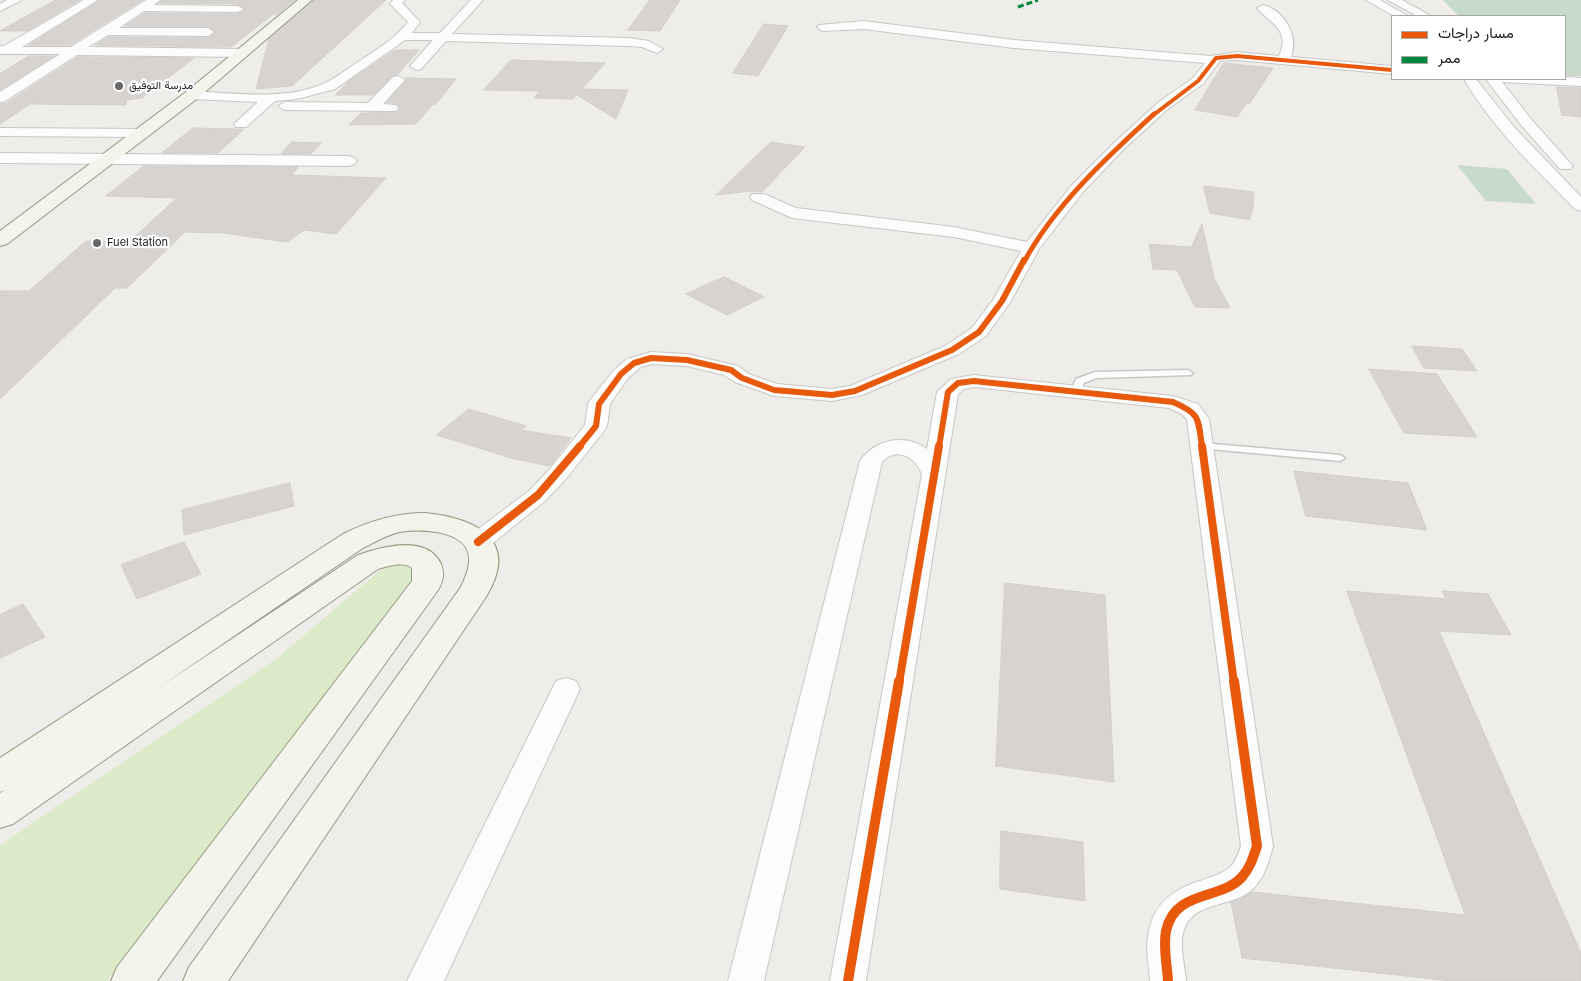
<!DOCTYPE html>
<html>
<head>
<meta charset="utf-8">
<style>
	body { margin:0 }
	#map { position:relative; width:1581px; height:981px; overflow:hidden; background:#efede9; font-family:Inter,Vazirmatn,sans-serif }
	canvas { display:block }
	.legend { position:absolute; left:1391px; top:15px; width:175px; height:65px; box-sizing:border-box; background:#fff; border:1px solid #a6a6a6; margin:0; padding:6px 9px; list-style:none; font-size:15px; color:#212121 }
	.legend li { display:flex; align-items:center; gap:10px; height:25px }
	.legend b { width:25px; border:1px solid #a6a6a6 }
</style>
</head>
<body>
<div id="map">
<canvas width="1581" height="981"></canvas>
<ul class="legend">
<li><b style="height:6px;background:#e8590c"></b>مسار دراجات</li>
<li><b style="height:6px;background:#00873e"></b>ممر</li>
</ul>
</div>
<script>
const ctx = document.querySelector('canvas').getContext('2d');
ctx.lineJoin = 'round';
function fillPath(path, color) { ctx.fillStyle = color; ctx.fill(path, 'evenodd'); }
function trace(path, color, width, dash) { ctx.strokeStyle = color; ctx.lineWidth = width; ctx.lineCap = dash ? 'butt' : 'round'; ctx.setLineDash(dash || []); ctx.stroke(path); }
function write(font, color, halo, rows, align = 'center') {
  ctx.font = font + ' Inter,Vazirmatn,sans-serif'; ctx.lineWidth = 4.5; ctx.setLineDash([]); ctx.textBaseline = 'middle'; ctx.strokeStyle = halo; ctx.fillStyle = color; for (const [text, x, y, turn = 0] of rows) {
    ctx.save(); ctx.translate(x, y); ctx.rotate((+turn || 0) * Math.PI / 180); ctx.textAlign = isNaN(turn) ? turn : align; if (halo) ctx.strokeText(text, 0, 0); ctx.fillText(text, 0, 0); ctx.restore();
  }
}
const grass = new Path2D(`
	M414,561L416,581L107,981H0V845L276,659L385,566Z`);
const cemetery = new Path2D(`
	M1443,0H1581V76H1565V16H1459Z
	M1457,165L1507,169L1536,204L1486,201Z`);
const building = new Path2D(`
	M56,0H80L27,31H0Z
	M100,0H142L70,45H29Z
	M162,0H295L275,16L277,11L231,47L95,45L109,37L208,38L216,33L208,26H125L145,13L238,14L246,10L238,4L159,3Z
	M314,0H386L292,86L256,89L269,39Z
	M650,0H680L660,31L628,30Z
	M764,24L788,26L758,76L733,73Z
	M395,50H419L398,74L392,76L373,95H335L349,81Z
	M29,56H54L0,90V74Z
	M78,57L194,58L142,98L126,100V105L30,104L0,124V104L6,103Z
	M511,60L605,63L582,89L628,90L616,119L577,95L573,99L534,98L540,91L484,90Z
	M1224,63L1273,68L1250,103H1247L1237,117L1195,110Z
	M406,78L456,79L436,104H433L416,124L349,125L361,113L398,112L400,109L398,104L387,102L406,81Z
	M1557,87L1581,88V117L1562,115Z
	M193,128L235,129H244L218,153H162Z
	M292,142L321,143L311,154H281Z
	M771,142L805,147L762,192L751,191L716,195Z
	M144,166L298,167L292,175L386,178L336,234L304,230L287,242L223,233L185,232L127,288H115L0,399V291H29L86,241L129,242L177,198L106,196Z
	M1204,186L1254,192L1253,207L1250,220L1210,213Z
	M1202,224L1214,278L1230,308L1195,307L1177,270L1153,269L1149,244L1191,247Z
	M724,277L764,297L727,315L686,294Z
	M1412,346L1462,349L1477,371L1424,368Z
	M1369,369L1437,374L1477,437L1404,433Z
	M469,409L526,426L521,430L571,438L550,466L514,459L437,435Z
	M1294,471L1408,483L1427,530L1306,516Z
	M290,483L294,506L184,535L182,510Z
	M184,542L201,574L137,599L121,565Z
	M1005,583L1105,595L1114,782L996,766Z
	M1347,591L1446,599L1442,591L1488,594L1511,635L1439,631L1581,953V981H1451L1242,958L1231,902L1252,892L1465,915Z
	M23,604L45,637L0,658V615Z
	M1001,831L1083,842L1085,901L1000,889Z`);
const service = new Path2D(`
	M1188,370L1193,373L1191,375L1096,378L1084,383L1080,393L1076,394L1071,391L1076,379L1095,372Z
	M1202,443L1340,455L1345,458L1340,461L1198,448L1197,446L1198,444Z`);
const minor = new Path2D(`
	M7,0H22L0,11V4Z
	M84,0H98L22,47H71L146,0H160L154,5L238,6L244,9L238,12L144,11L119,28H208L214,32L208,36L108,35L88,47L243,49L249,53L243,57L77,55L5,101L0,102V92L60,54H0V46H4Z
	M393,0H405L402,3L420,22L412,33H440L471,0H483L452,34L629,38L649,41L663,49L657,53L642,47L629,46L446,41L421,69L416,70L410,66L433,40H405L335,89L297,99L275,101L246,127H236L234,124L258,102L192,99L185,95L192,91C231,93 289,101 325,83C338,77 351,66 364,58C379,48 397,37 408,22L390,4Z
	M1366,0H1380L1408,16H1394Z
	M1388,0H1402L1431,16H1417Z
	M1263,5C1285,10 1299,37 1291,57L1392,66V74L1237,60L1220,61L1203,84L1169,108L1125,148L1083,192L1039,249L1011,301L986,336L959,354L862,395L832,401L774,396L735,382L724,375L687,366L652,364L641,367L628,378L610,404L607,426L604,431L565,480L546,500L487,548L478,550L469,548L465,542L469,536L530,490L549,470L585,425L588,404L591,399L614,370L627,359L651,352L687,354L738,366L749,374L777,384L832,389L850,386L945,346L972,328L993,300L1021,251L954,237L792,218L752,200L750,197L752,194H764L796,208L954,227L1027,242L1071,186L1115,142L1159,102L1193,78L1205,63L1014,48L864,29L823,31L819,29L817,27L819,25L864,21L1014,40L1211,56L1237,52L1279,56C1291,30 1271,24 1257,8Z
	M398,76L405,80L383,104L396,105L398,108L396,111L285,110L278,106L285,102L368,103L393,77Z
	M1565,77L1581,78V86L1502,82L1531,119L1570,163L1573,166L1570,169H1560L1521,125L1486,79Z
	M1464,79H1476L1514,127L1581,197V211L1575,209C1536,169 1492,128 1464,79Z
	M0,128L143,129L148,130L150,133L148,136L143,137L0,136Z
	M0,153L349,156L354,158L357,161L354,164L349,166L0,163Z
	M974,375L1173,396L1198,404L1209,419L1273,846C1269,861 1265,876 1254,888C1236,907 1196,901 1185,927C1178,942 1185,965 1186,981H1150C1149,965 1145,948 1149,931C1154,903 1174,889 1200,881C1210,877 1219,875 1228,869C1235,863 1238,855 1241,846L1187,420L1182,414L1169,408L974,387L964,389L958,394L866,981H830L922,474C915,457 897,446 882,462L764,981H728L860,461C875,439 905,433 927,449L937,392L951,379Z
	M566,678L576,681L580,689L444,981H407L552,689L556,681Z`);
const secondary = new Path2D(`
	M298,0H312L198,98L7,244L0,246V231L186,92Z
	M425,513C476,518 521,540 486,597L228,981H183L189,967L461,587C465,577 470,568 469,557C467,530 419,528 399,532C387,535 375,542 363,548L158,688L358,555C381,547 427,534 441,564C445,574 443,582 438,590L157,981H111L117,967L412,581V568C404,561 388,566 378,569L13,824L0,828V793L5,790L0,792V758L343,534C369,521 395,513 425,513Z`);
const quiet = new Path2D(`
	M1018,7L1038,0`);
const cyclewayFar4 = new Path2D(`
	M1152,116L1198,81L1216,58L1237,56L1392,70`);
const cyclewayFar3 = new Path2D(`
	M1024,262C1054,206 1107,157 1154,114`);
const cyclewayFar2 = new Path2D(`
	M579,447L596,426L599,404L621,374L634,363L651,358L687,360L731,370L742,378L774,390L832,395L855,391L952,350L979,332L1002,301L1024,260
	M939,447L948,392L958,383L974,381L1173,402C1201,414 1198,419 1202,447`);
const cyclewayFar1 = new Path2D(`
	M1202,446L1234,683
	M478,542L538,495L580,446
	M899,683L939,446`);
const cycleway = new Path2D(`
	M848,981L899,681
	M1168,981C1167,964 1163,947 1166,931C1175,889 1220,901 1242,877C1250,868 1253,858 1257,846L1234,681`);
const markers = [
	[119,86,5,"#696867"],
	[97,243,5,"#696867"]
];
const farPoinames = [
	["مدرسة التوفيق",129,86],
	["Fuel Station",107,243]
];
fillPath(grass, '#dbebc9');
fillPath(cemetery, '#c8dac9');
fillPath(building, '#d6d3d0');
trace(building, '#d2cfcb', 1);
trace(service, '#c8c7c5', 3);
trace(minor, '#c8c7c5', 2);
trace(secondary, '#979980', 2);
fillPath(service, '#fdfcfc');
fillPath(minor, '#fdfcfc');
fillPath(secondary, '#f3f4ec');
trace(quiet, '#00873e', 3, [6, 3]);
trace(cyclewayFar4, '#e8590c', 4);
trace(cyclewayFar3, '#e8590c', 5);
trace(cyclewayFar2, '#e8590c', 6);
trace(cyclewayFar1, '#e8590c', 8);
trace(cycleway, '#e8590c', 10);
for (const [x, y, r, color] of markers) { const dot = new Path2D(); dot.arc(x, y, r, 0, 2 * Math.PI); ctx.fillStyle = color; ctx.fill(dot); trace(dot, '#fff', 2); }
write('11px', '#212121', '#fff', farPoinames, 'left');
</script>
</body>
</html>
